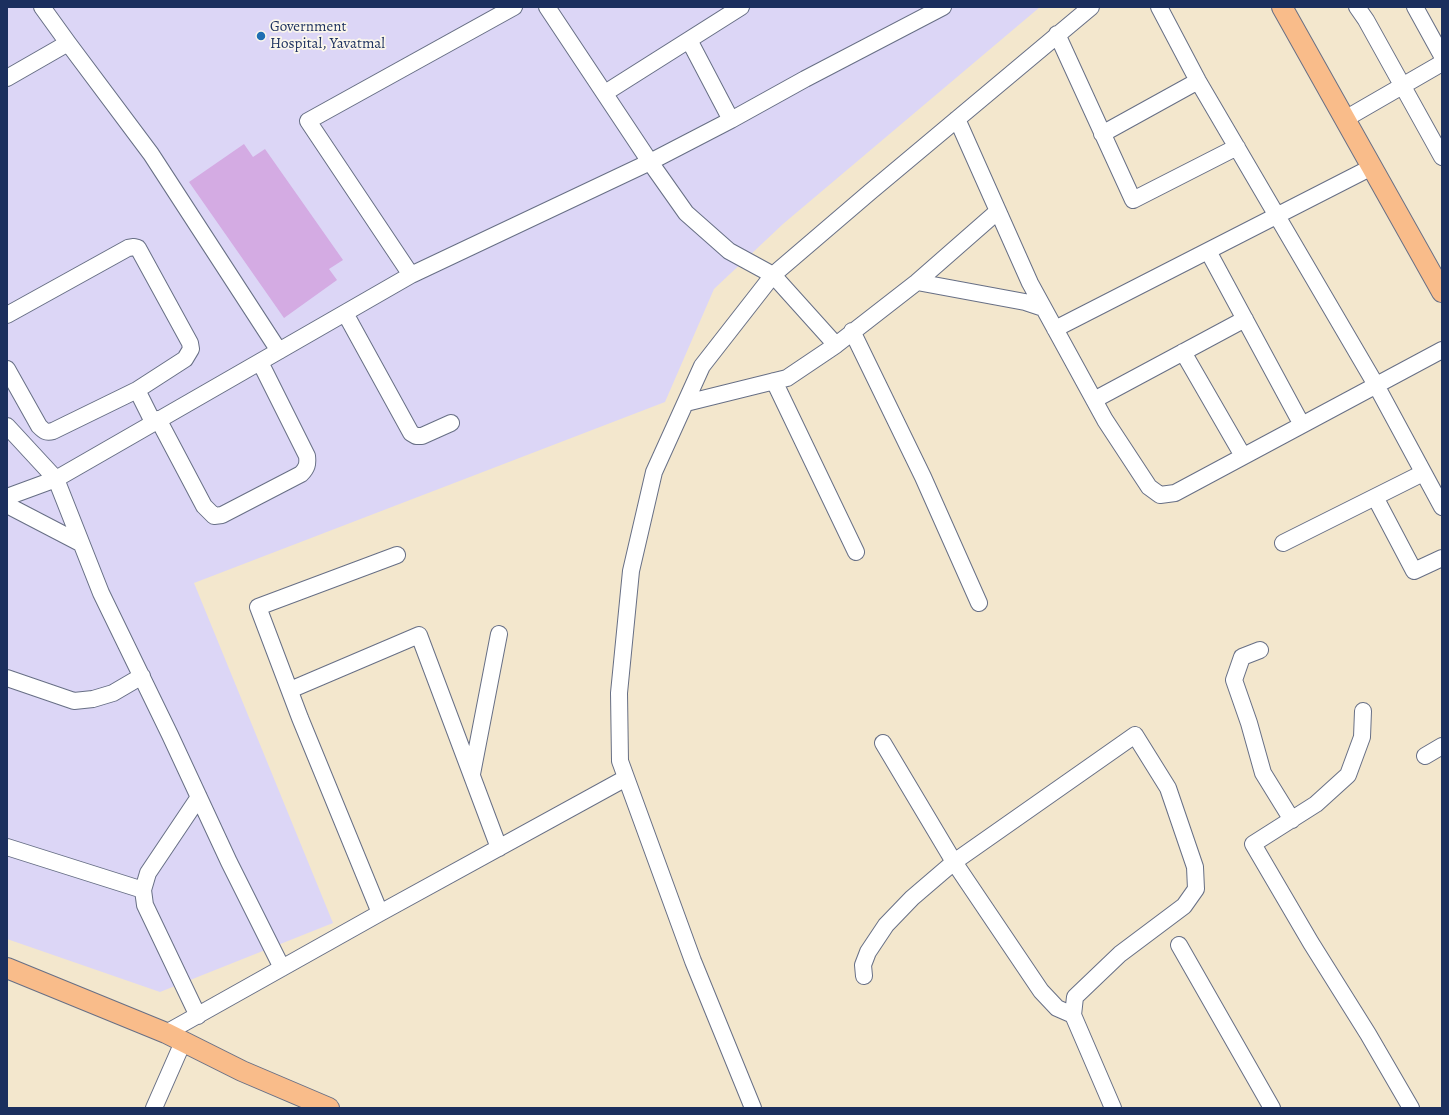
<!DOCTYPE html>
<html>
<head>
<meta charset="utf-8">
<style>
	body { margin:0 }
	#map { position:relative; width:1449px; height:1115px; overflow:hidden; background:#f3e7cd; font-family:Alegreya,serif }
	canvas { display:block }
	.frame { position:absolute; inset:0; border:8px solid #1b2f5e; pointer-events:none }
</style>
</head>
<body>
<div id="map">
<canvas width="1449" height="1115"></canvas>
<div class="frame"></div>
</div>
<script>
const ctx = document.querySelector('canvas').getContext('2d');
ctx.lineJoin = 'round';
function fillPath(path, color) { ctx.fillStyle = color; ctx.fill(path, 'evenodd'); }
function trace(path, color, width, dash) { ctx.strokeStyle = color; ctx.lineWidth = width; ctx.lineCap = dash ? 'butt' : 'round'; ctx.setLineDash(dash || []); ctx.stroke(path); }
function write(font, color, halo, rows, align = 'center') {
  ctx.font = font + ' Alegreya,serif'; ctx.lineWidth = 3.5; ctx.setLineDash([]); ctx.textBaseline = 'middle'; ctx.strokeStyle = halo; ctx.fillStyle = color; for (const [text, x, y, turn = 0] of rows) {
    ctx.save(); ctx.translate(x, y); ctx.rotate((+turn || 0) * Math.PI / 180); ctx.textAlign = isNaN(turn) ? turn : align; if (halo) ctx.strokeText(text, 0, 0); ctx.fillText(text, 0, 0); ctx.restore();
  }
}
const built = new Path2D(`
	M7,7H1040L783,224L714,289L665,402L194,583L333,923L160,992L7,939Z`);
const building = new Path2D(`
	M244,144L253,157L265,149L343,260L329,269L337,280L284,318L189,182Z`);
const minor = new Path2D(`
	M42,7L68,43L151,154L279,351
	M547,7L650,162L686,213L729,251L773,275L836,345
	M1159,7L1198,81L1376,385L1442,507
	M1357,7L1366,20L1442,157
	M1415,7L1442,56
	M1057,34L1133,200L1237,147
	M689,40L731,120
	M7,78L68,43
	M605,93L741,7
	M957,119L1030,283L1105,420L1149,487L1160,495L1175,493L1442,350
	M1345,119L1442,63
	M1102,134L1198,81
	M1208,251L1302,425
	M411,275L308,121L514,7
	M917,282L1025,302L1043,308
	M345,313L411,433L416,436H422L451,423
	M7,315L128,248L134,247L138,248L190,343L191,349L185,359L137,390L153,422
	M1055,329L1372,167
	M852,331L923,477L979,603
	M1183,352L1243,456
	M7,369L39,426C44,431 46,433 53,431L137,390
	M774,381L856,552
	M1094,400L1245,319
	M686,403L787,378L836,345L917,282L998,211
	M158,419L204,506L214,516L222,515L301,474C307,468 308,464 307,456L260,362
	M7,426L56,479L101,593L170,735L229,862L282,968
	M7,497L56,479L411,275L650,162L731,120L805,79L943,7
	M1375,497L1414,571L1442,558
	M7,505L80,543
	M1283,543L1423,473
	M1260,650L1242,657L1234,680L1249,723L1263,773L1292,820
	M7,678L74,701L93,699L113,693L142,676
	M290,690L419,635L499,848
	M1363,711L1362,737L1348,775L1316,804L1253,844L1311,943L1368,1034L1411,1108
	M883,743L954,862L1041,991L1057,1008L1073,1015
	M1425,756L1442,746
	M472,774L499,634
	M7,847L143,890
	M380,913L300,718L258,607L397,555
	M1179,945L1272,1108
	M864,976L863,965L868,952L886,925L912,898L954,862L1135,735L1168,788L1195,867L1196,889L1184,906L1120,954L1075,997L1073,1015L1113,1108
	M198,1016L145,905L143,890L148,873L199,797
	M166,1033L380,913L626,778
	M154,1108L183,1042
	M753,1108L693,961L620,761L619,693L631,571L654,472L702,366L773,275L870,192L1091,7`);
const major = new Path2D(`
	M1282,7L1442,292
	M7,968L166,1033L242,1071L329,1108`);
const markers = [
	[261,36,5,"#1f6fb2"]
];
const poiNames = [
	["Government",270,27],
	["Hospital, Yavatmal",270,44]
];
fillPath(built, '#dcd6f6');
fillPath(building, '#d4abe3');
trace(minor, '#676f85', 18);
trace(major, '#676f85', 22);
trace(minor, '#fff', 16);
trace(major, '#f9bc8a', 20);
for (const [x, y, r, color] of markers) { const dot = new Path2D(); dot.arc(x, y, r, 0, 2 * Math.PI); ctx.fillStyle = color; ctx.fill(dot); trace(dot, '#fbf7ec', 1.5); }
write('15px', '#1b2f5e', '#fbf7ec', poiNames, 'left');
</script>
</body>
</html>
